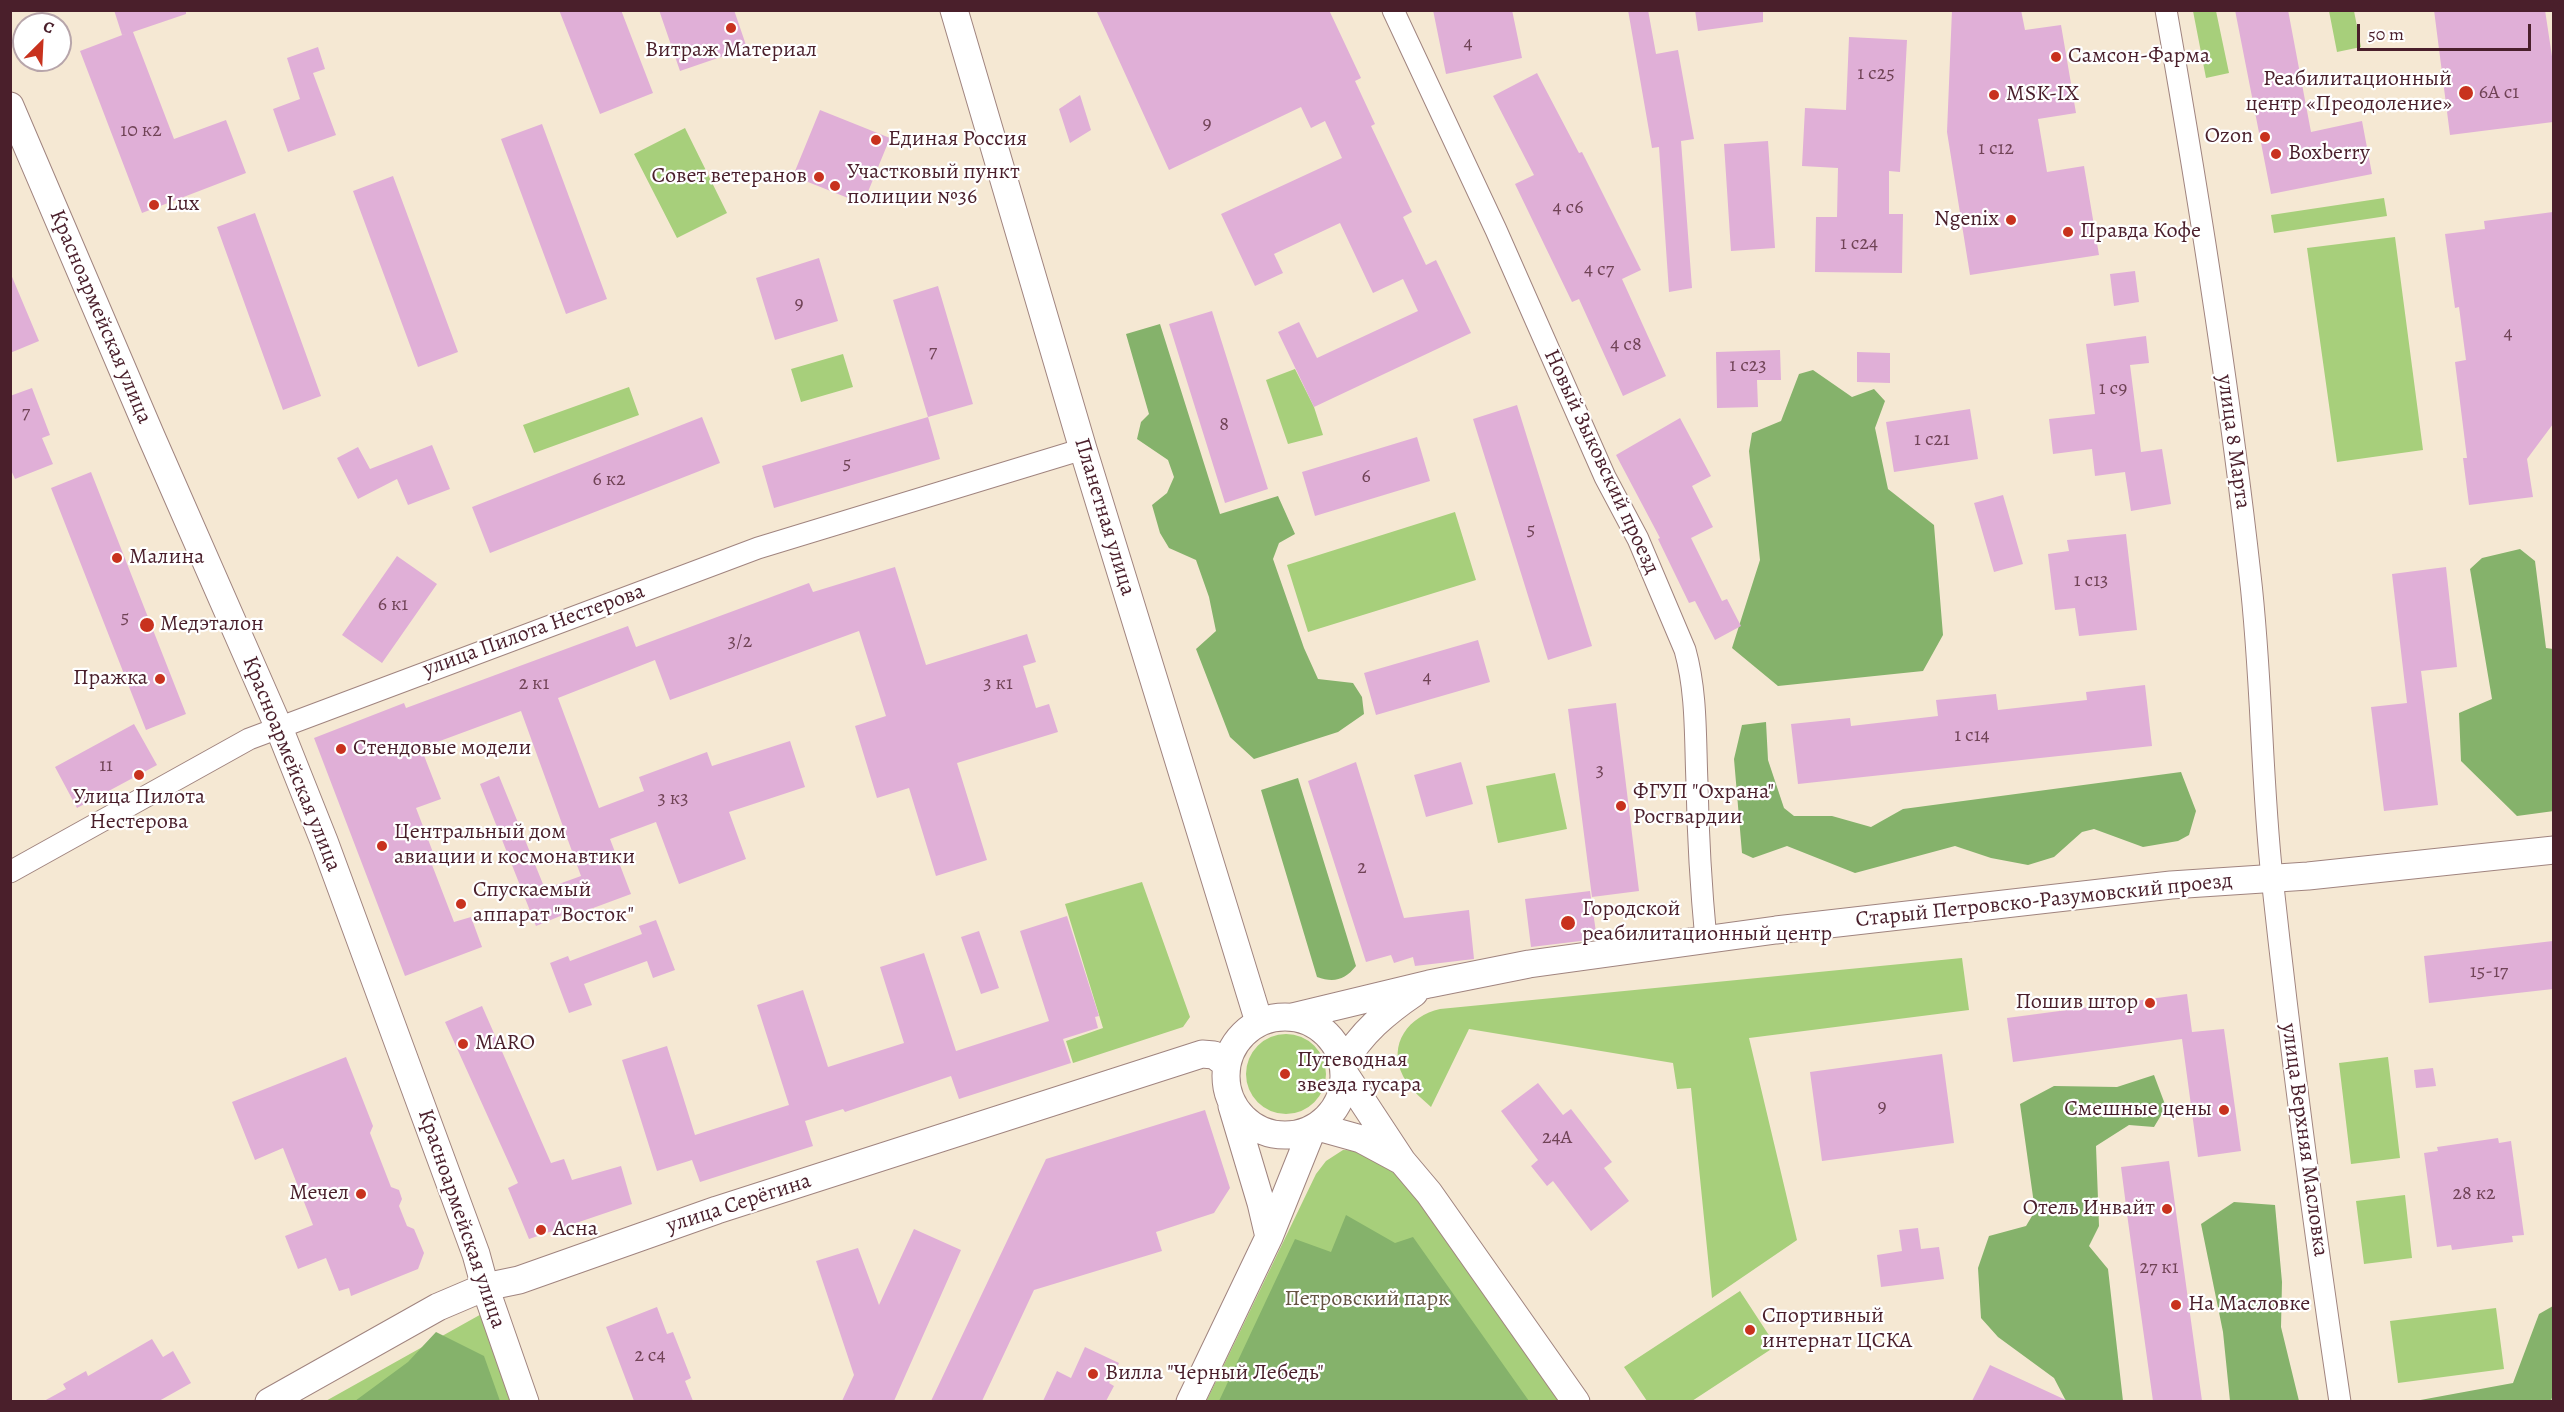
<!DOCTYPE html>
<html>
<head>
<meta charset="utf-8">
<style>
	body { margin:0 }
	#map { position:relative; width:2564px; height:1412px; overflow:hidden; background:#f5e8d3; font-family:Alegreya,serif }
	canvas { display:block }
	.frame { position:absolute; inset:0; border:12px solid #4a1f2b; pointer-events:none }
	.north { position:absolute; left:12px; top:12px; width:60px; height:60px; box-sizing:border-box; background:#fff; border:2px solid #b7a5aa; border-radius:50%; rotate:24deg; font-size:16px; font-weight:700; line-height:24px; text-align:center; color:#4a1f2b }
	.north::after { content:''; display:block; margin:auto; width:21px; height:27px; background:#c8321e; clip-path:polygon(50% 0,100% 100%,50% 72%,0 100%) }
	.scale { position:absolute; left:2357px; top:24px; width:174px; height:27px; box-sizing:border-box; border:3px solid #4a1f2b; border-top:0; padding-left:8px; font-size:18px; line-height:21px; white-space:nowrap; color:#4a1f2b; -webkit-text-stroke:4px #fff; paint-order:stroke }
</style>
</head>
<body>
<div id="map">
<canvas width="2564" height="1412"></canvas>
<div class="frame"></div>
<div class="north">С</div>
<div class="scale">50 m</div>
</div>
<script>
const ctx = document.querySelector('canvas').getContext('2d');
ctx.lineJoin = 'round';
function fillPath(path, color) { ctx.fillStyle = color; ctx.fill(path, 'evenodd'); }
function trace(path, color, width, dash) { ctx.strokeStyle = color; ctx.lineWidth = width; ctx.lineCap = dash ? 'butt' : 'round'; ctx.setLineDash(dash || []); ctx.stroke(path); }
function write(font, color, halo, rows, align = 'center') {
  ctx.font = font + ' Alegreya,serif'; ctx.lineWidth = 4.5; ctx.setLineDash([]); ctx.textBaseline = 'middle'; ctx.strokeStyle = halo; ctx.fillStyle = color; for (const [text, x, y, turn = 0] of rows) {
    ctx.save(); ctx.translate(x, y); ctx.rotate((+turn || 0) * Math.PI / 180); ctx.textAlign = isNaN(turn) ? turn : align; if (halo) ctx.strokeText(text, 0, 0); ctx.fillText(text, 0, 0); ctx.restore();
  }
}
const green = new Path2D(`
	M2193,11H2216L2229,73L2206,78Z
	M2329,11H2354L2361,47L2337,52Z
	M685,128L727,213L677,238L634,154Z
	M2384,198L2387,216L2274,233L2271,215Z
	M2395,237L2423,450L2337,462L2307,248Z
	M843,354L853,387L801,402L791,369Z
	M1295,369L1314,407L1323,435L1288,444L1266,380Z
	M629,387L639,415L534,453L523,425Z
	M1455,512L1476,580L1308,632L1287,565Z
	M1555,773L1567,829L1498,843L1486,786Z
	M1142,882L1190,1017L1183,1027L1073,1063L1066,1041L1103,1028L1065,904Z
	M1962,958L1969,1010L1749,1038L1797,1240L1712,1298L1691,1088L1677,1089L1673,1063L1469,1029L1431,1107C1421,1098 1409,1088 1403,1076C1387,1044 1409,1016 1440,1009Z
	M1246 1074a40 40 0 1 1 80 0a40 40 0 1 1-80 0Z
	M2388,1057L2400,1158L2351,1164L2339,1063Z
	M1343,1150C1379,1151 1388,1164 1413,1188L1561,1402H1206L1316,1174L1326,1161Z
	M2405,1195L2412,1258L2364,1264L2356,1201Z
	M1740,1291L1776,1346L1692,1401H1647L1624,1367Z
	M2496,1308L2504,1369L2398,1383L2390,1321Z
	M485,1312L516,1402H324Z`);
const forest = new Path2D(`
	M1160,324L1220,514L1278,496L1295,534L1279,543L1273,559L1304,648L1318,679L1353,683L1362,697L1364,714L1338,732L1254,759L1230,737L1196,649L1216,631L1209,597L1196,560L1169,548L1160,533L1152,505L1167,493L1174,477L1168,460L1137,439L1141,422L1149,414L1126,334Z
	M1813,370L1852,397L1874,389L1885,401L1875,428L1888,489L1934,525L1943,635L1923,671L1778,686L1732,648L1760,560L1749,451L1752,433L1781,421L1799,374Z
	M2520,549L2535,561L2546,648L2553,649L2554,811L2517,816L2461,761L2459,713L2492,699L2470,569L2482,558Z
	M1766,722L1768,760L1784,808L1794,816H1832L1871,827L1903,809L2181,772L2196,811L2189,835L2178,841L2143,847L2094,829L2082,832L2054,857L2028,865L1991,858L1955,846L1855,873L1787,846L1753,858L1742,853L1734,759L1742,725Z
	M1298,778L1356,966C1345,980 1334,983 1317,977L1261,790Z
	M2154,1075L2166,1107L2154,1127L2129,1125L2096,1146L2099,1226L2089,1246L2108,1269L2123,1401H2066L2054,1378L1998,1337L1981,1318L1978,1268L1989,1236L2026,1226L2035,1211L2020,1104L2054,1086L2117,1087Z
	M2234,1202L2275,1205L2282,1282L2281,1327L2299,1401H2230L2223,1332L2201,1224Z
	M1346,1215L1395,1243L1413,1237L1529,1401H1219L1295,1239L1331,1252Z
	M2553,1306L2554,1391L2551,1401H2415L2513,1383L2539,1314Z
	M436,1332L484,1356L500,1401H355L408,1362Z`);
const building = new Path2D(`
	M114,10H186V14L133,32L174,139L226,120L246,173L142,213L80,51L125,34L122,35Z
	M559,10H621L653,93L600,114Z
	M659,10H734L747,48L680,71Z
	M1096,10H1329L1361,78L1355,81L1375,124L1371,126L1412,212L1403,217L1426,265L1436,260L1471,333L1314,407L1278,332L1299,322L1317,358L1418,311L1403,279L1373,293L1340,223L1274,254L1283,273L1255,286L1221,214L1342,158L1325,121L1311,128L1301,107L1169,170Z
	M1433,10H1512L1522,58L1446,74Z
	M1628,10H1648L1656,54L1678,50L1694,139L1681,141L1692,288L1669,292L1659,147L1652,148Z
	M1695,10H1763V22L1698,31Z
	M1952,10H2021L2025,30L2061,25L2076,113L2038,119L2047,172L2084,166L2099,255L1970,275L1947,132Z
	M2235,10H2288L2311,132L2362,121L2372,174L2271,194Z
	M2434,10H2545L2553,63V122L2450,135Z
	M1849,37L1907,40L1900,172L1889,171V214H1903L1902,273L1815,272L1816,217H1837L1838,168L1802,166L1805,108L1846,110Z
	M318,47L325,69L313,73L336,135L288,152L273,109L300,99L287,58Z
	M1537,73L1579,153L1582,152L1641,270L1622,279L1666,376L1623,396L1579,299L1572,302L1515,184L1534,175L1493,96Z
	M1080,95L1091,130L1070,143L1059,109Z
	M820,110L890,138L863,204L793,176Z
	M542,124L607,299L566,314L501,139Z
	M1768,141L1775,248L1731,251L1724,144Z
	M393,176L458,352L418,367L353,191Z
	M2553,212V424L2527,459L2533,497L2469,505L2463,458H2467L2455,362L2466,360L2459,307L2455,308L2445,234L2485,229L2484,221Z
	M255,213L321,396L283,410L217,227Z
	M819,258L838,321L775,340L756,278Z
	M2135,271L2139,302L2114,306L2110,274Z
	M10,272L39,341L10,353Z
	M938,286L973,404L928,417L893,300Z
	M1212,311L1268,489L1225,503L1169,324Z
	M2146,336L2149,363L2130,365L2141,452L2162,449L2171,504L2131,511L2125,472L2095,476L2092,449L2053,454L2049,419L2095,414L2086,344Z
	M1780,350L1781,380H1757L1758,407L1717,408L1716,352Z
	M1857,352L1890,353V383L1857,382Z
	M32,388L50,435L42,438L53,464L15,479L10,468V396Z
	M1517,405L1592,646L1548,660L1473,419Z
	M1970,409L1978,459L1894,472L1886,422Z
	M702,417L720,463L490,553L472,507Z
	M928,417L940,459L774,508L762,466Z
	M1680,418L1711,476L1692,486L1713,527L1691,538L1722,601L1727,599L1741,626L1715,640L1695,601L1689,603L1658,539L1660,538L1616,455Z
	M1417,437L1430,481L1315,516L1302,472Z
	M432,445L450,489L408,505L397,479L358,499L337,458L358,447L370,469Z
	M91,472L186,714L146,730L51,488Z
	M2003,495L2023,564L1994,572L1974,503Z
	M2126,534L2137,630L2079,636L2075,608L2055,610L2048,554L2069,551L2067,540Z
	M397,556L437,584L382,663L342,635Z
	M895,567L926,665L1027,634L1036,662L1023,666L1036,708L1049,704L1058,732L957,763L987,860L936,876L909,788L877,798L855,726L886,716L859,631L670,700L655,660L558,698L599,808L644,791L639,777L707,752L712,766L790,741L805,787L729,812L746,859L679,884L656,822L610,839L631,894L577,914L575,910L536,926L480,784L499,776L545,889L581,876L521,711L421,748L441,799L416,808L434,855L429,857L454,922L471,917L482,947L405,976L314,738L404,703L406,708L628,626L636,647L809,583L813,592Z
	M2446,567L2457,667L2421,671L2438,805L2384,811L2371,707L2407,703L2392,574Z
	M1478,640L1490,682L1376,715L1364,673Z
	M2145,685L2152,746L1798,784L1791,724L1850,718L1851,726L1938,716L1936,700L1996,694L1998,710L2087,700L2086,692Z
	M1616,703L1639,891L1592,897L1568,709Z
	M134,724L157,765L77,808L55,767Z
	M1356,762L1404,918L1469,910L1474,959L1415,966L1413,957L1394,963L1391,955L1366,962L1308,781Z
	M1461,762L1473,804L1426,817L1414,775Z
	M1590,891L1597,939L1531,947L1525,899Z
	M1067,916L1099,1016L1095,1017L1098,1028L1063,1039L1071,1063L959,1099L951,1076L845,1112L843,1109L805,1121L813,1146L700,1182L692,1160L657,1171L622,1060L667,1046L695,1135L789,1105L757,1005L803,990L828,1067L904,1043L880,967L924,953L956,1051L1049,1021L1020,931Z
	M656,920L675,970L653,978L647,961L584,984L592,1005L569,1013L550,963L568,956L570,961L642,934L639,926Z
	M979,931L999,988L981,994L961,937Z
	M2553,941V989L2429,1003L2424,956Z
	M2187,994L2192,1032L2224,1029L2241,1151L2198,1157L2182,1039L2013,1062L2007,1018Z
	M482,1006L551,1163L564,1159L572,1180L621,1166L632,1204L529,1239L508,1188L518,1183L445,1022Z
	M1942,1054L1954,1143L1822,1161L1810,1072Z
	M346,1057L373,1126L370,1133L391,1187L399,1190L402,1199L399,1206L407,1226L414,1229L424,1253L418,1269L351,1296L349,1288L339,1291L326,1258L298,1269L285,1236L313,1225L283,1148L255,1160L232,1102Z
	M2433,1068L2436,1086L2416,1088L2414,1070Z
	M1538,1083L1563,1115L1571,1109L1612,1162L1604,1168L1629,1201L1591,1231L1553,1181L1547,1186L1531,1166L1538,1160L1501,1111Z
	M1205,1110L1230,1188L1214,1213L1156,1232L1162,1251L1034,1290L982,1401H931L1046,1159Z
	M2498,1138L2499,1143L2511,1141L2524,1235L2512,1236L2513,1242L2452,1250L2451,1245L2437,1247L2424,1153L2438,1151L2437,1147Z
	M2169,1161L2172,1183L2202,1401H2153L2128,1221L2121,1167Z
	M1918,1228L1921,1249L1939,1247L1944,1279L1881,1287L1877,1255L1902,1251L1899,1230Z
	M914,1229L961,1250L894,1401H842L854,1375L816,1261L858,1248L879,1305Z
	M657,1307L667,1334L673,1332L691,1378L685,1381L693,1401H634L606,1327Z
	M152,1339L163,1357L173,1351L191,1383L159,1401H44L66,1389L63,1384L86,1371L88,1376Z
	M1085,1347L1119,1363L1109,1383L1114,1386L1106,1401H1043L1057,1371L1071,1378Z
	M1990,1365L2068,1401H1972Z`);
const minor = new Path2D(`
	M1393,10L1496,230L1605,477L1638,539L1685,650C1697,693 1695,738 1697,783C1698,835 1701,888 1706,940
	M2166,10C2199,198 2229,386 2250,575C2262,676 2261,777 2272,877C2291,1053 2314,1227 2340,1402
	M10,872L249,739L758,548L1083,449`);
const tertiary = new Path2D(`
	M954,10L1083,449L1259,1022
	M10,106L151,436L279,728L324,841L476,1254L485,1287L525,1402
	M1226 1076a59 59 0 1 1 118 0a59 59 0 1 1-118 0Z
	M1292,1017L1429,984L1529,964L1776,930L2171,885L2308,876L2554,850
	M1344,1063C1361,1033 1386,1012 1414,993
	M1344,1073L1402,1161L1429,1193L1576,1402
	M1232,1106L1261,1203L1269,1237
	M1318,1127L1361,1139L1400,1160
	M269,1402L438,1307L485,1287L519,1280L717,1210L1202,1054L1214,1055L1226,1064
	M1190,1402L1269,1237L1312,1130`);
const markers = [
	[731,28,6,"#c8321e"],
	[2056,57,6,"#c8321e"],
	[2466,93,8,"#c8321e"],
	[1994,95,6,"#c8321e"],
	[2265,137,6,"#c8321e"],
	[876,140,6,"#c8321e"],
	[2276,154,6,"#c8321e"],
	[819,177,6,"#c8321e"],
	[835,186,6,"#c8321e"],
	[154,205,6,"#c8321e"],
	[2011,220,6,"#c8321e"],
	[2068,232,6,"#c8321e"],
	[117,558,6,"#c8321e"],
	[147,625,8,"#c8321e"],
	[160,679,6,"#c8321e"],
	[341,749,6,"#c8321e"],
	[139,775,6,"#c8321e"],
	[1621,806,6,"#c8321e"],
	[382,846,6,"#c8321e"],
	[461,904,6,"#c8321e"],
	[1568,923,8,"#c8321e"],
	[2150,1003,6,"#c8321e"],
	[463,1044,6,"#c8321e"],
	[1285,1074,6,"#c8321e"],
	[2224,1110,6,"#c8321e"],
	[361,1194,6,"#c8321e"],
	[2167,1209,6,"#c8321e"],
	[541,1230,6,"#c8321e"],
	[2176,1305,6,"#c8321e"],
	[1750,1330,6,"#c8321e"],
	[1093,1374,6,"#c8321e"]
];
const numberNames = [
	["4",1468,44],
	["1 с25",1876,74],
	["6А с1",2499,93],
	["9",1207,124],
	["10 к2",141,131],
	["1 с12",1996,149],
	["4 с6",1568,208],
	["1 с24",1859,244],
	["4 с7",1599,270],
	["9",799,304],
	["4",2508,334],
	["4 с8",1626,345],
	["7",933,352],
	["1 с23",1748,366],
	["1 с9",2113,389],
	["7",26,413],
	["8",1224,425],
	["1 с21",1932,440],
	["5",847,464],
	["6",1366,477],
	["6 к2",609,480],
	["5",1531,530],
	["1 с13",2091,581],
	["6 к1",393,605],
	["5",125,618],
	["3/2",740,642],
	["4",1427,678],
	["2 к1",534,684],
	["3 к1",998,684],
	["1 с14",1972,736],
	["11",106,766],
	["3",1600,771],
	["3 к3",673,799],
	["2",1362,868],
	["15-17",2489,972],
	["9",1882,1107],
	["24А",1557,1138],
	["28 к2",2474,1194],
	["27 к1",2159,1268],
	["2 с4",650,1356]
];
const poiNames = [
	["Витраж Материал",731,51,"center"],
	["Самсон-Фарма",2068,57],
	["Реабилитационный",2452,80,"right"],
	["центр «Преодоление»",2452,105,"right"],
	["MSK-IX",2006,95],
	["Ozon",2253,137,"right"],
	["Единая Россия",888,140],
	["Boxberry",2288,154],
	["Участковый пункт",847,173],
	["полиции №36",847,198],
	["Совет ветеранов",807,177,"right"],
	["Lux",166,205],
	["Ngenix",1999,220,"right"],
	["Правда Кофе",2080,232],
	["Малина",129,558],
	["Медэталон",160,625],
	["Пражка",148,679,"right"],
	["Стендовые модели",353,749],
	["ФГУП \"Охрана\"",1633,793],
	["Росгвардии",1633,818],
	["Улица Пилота",139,798,"center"],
	["Нестерова",139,823,"center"],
	["Центральный дом",394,833],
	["авиации и космонавтики",394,858],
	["Спускаемый",473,891],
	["аппарат \"Восток\"",473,916],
	["Городской",1582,910],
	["реабилитационный центр",1582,935],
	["Пошив штор",2138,1003,"right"],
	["MARO",475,1044],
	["Путеводная",1297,1061],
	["звезда гусара",1297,1086],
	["Смешные цены",2212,1110,"right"],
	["Мечел",349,1194,"right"],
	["Отель Инвайт",2155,1209,"right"],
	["Асна",553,1230],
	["На Масловке",2188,1305],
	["Спортивный",1762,1317],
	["интернат ЦСКА",1762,1342],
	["Вилла \"Черный Лебедь\"",1105,1374]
];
const streetNames = [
	["Красноармейская улица",100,317,67],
	["улица 8 Марта",2233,442,82],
	["Новый Зыковский проезд",1601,462,65],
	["Планетная улица",1104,517,73],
	["улица Пилота Нестерова",534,631,-20],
	["Красноармейская улица",291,764,68],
	["Старый Петровско-Разумовский проезд",2044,901,-6],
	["улица Верхняя Масловка",2304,1140,82],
	["улица Серёгина",739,1204,-18],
	["Красноармейская улица",461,1219,71]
];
const parkNames = [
	["Петровский парк",1367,1300]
];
fillPath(green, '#a7cf7b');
fillPath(forest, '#85b26b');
fillPath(building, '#e0afd7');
trace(minor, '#a0847f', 23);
trace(tertiary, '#a0847f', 29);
trace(minor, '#fff', 21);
trace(tertiary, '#fff', 27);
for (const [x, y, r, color] of markers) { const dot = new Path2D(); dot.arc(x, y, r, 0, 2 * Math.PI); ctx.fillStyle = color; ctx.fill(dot); trace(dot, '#fff', 2); }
write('20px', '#704356', null, numberNames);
write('22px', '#4a1f2b', '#fff', poiNames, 'left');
write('22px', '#4a1f2b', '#fff', streetNames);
write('22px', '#665443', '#fff', parkNames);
</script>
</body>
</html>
